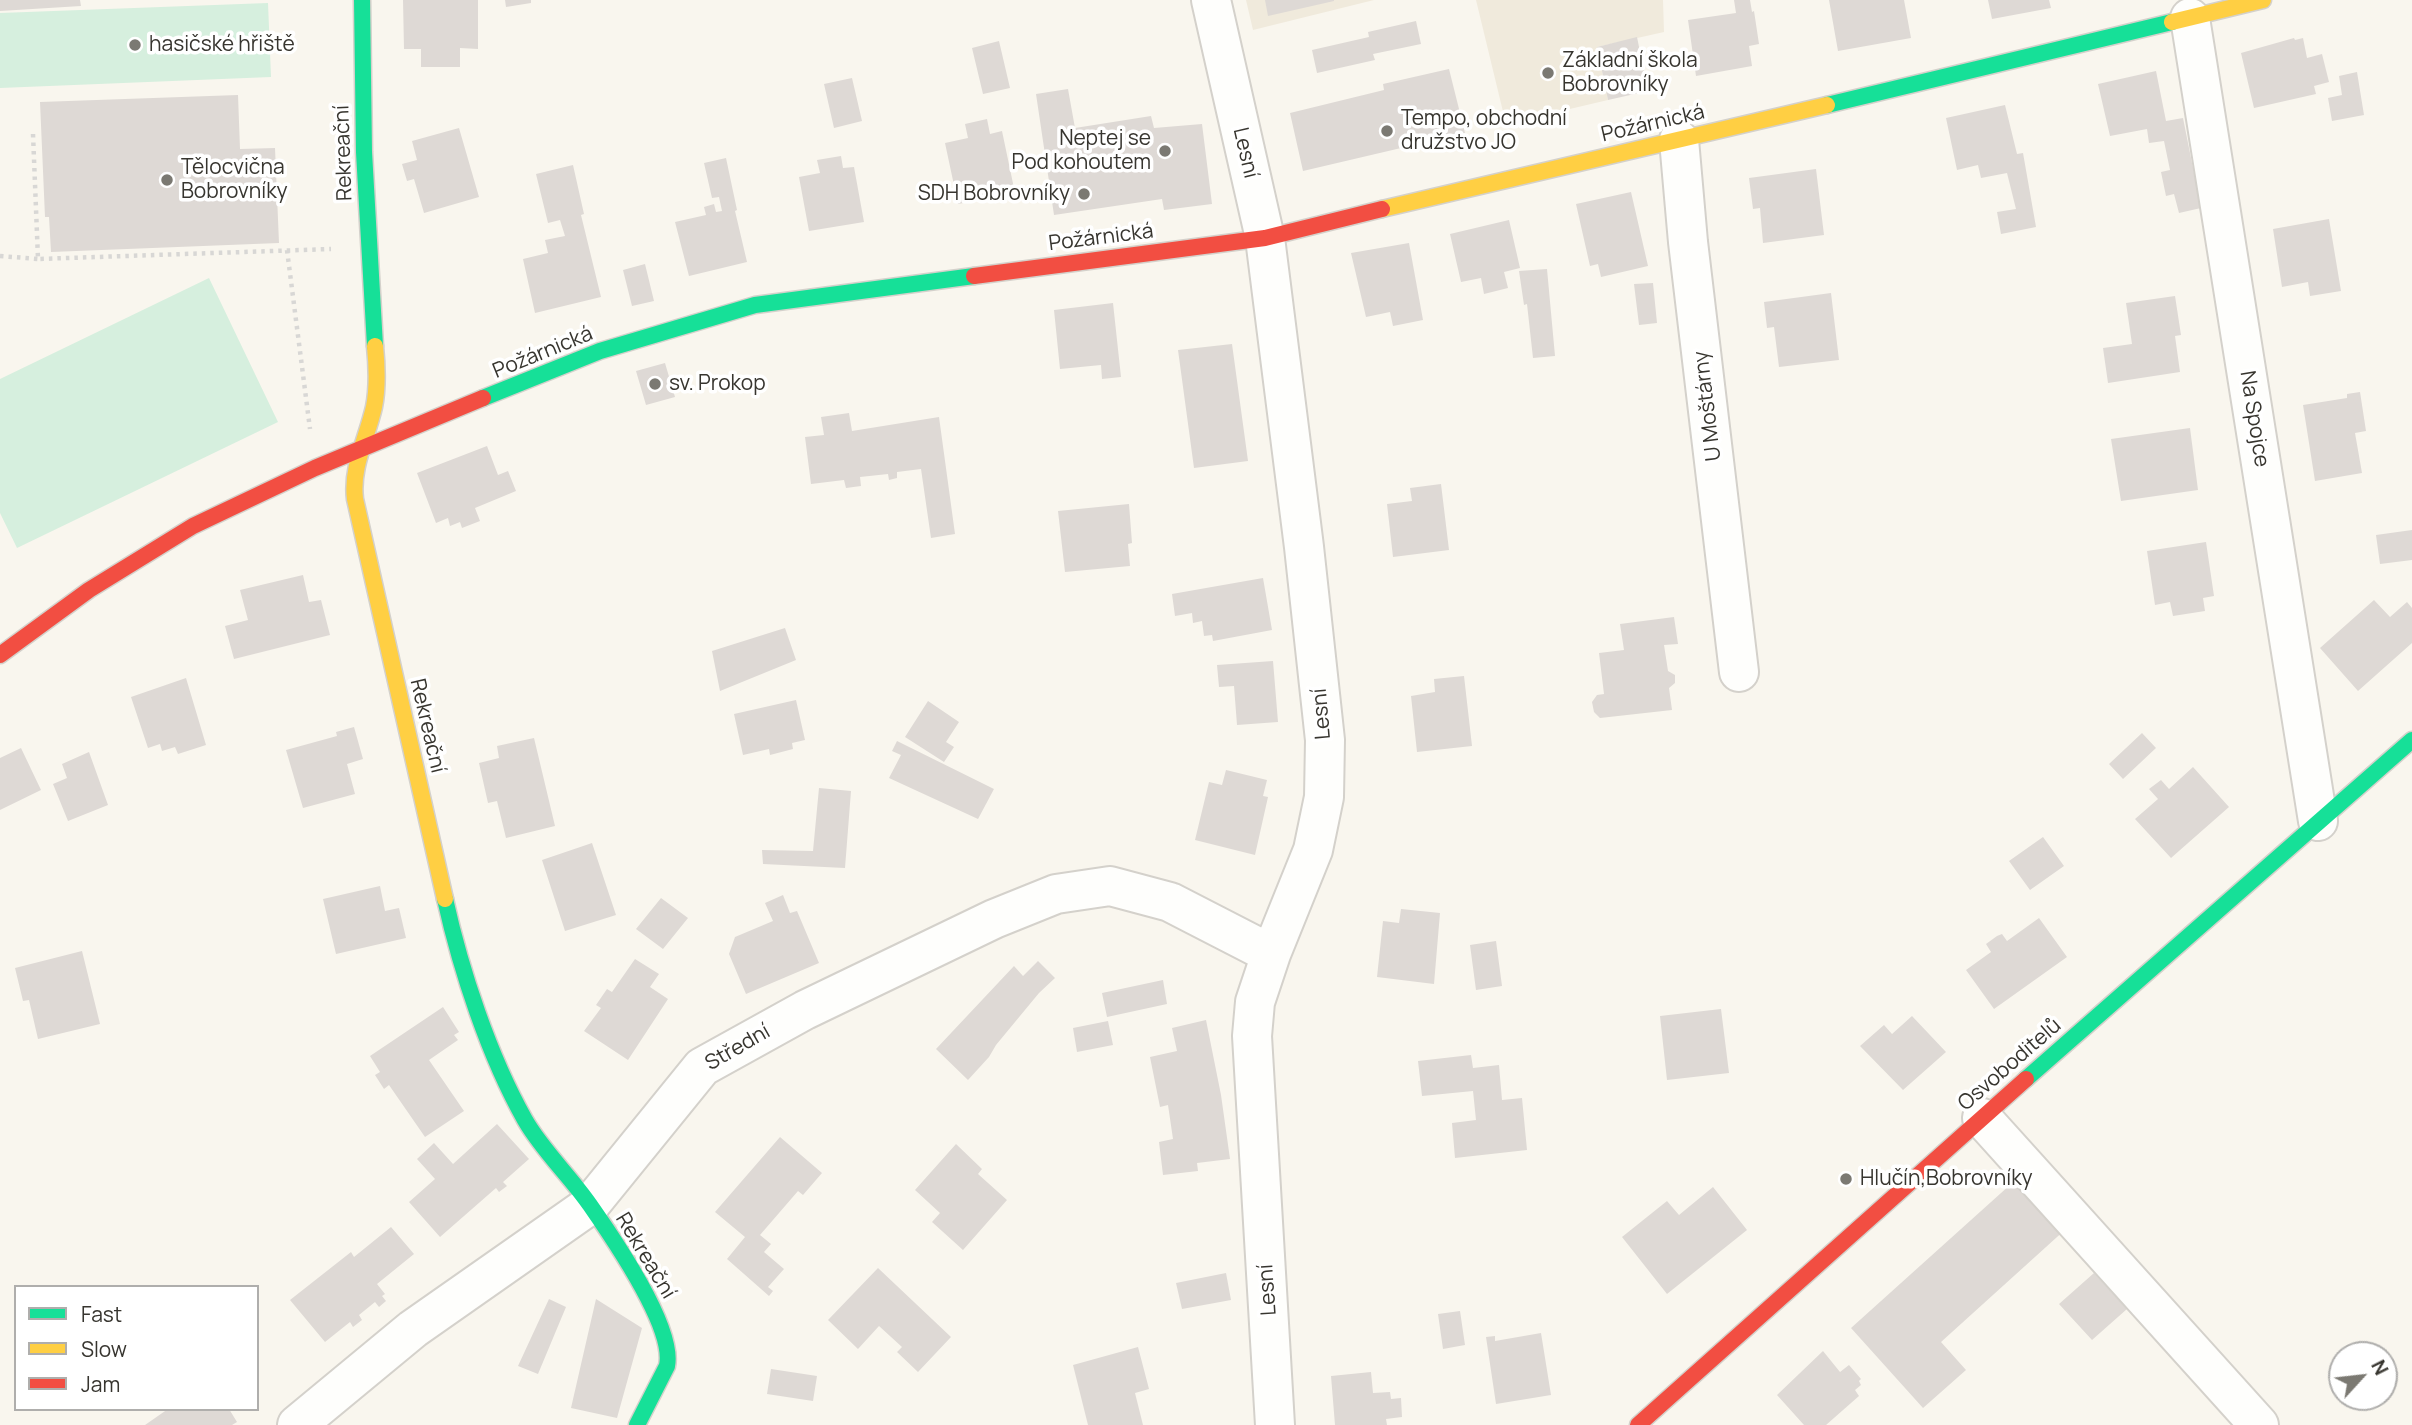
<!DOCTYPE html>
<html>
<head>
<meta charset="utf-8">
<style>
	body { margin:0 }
	#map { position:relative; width:2412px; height:1425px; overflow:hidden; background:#f9f6ee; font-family:Manrope,sans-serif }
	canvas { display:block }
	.legend { position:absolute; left:14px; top:1285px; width:245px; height:126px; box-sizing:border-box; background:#fff; border:2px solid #afaeac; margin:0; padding:9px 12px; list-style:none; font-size:21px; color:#37352f }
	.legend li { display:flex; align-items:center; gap:14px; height:35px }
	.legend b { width:35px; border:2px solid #afaeac }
	.north { position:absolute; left:2328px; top:1341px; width:70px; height:70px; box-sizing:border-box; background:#fff; border:2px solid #afaeac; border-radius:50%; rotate:63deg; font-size:19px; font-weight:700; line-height:28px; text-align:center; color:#37352f }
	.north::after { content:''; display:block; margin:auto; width:24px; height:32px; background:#7b7972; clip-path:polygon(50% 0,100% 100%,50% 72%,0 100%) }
</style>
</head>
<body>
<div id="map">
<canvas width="2412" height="1425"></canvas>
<ul class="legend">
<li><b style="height:9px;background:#16e098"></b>Fast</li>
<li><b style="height:9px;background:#ffcf43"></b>Slow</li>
<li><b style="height:9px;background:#f24e42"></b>Jam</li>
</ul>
<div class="north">N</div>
</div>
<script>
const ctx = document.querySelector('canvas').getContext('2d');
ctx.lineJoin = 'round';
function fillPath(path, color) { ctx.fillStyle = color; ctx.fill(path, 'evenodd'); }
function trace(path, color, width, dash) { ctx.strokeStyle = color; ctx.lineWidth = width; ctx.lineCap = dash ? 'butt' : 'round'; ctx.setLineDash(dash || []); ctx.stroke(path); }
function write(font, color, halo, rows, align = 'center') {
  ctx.font = font + ' Manrope,sans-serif'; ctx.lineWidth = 7; ctx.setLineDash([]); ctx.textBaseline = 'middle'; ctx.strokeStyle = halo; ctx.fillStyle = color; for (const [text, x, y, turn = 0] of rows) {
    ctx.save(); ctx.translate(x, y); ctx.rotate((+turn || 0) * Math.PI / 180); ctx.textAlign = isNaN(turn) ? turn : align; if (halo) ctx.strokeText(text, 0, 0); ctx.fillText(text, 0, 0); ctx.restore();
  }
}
const built = new Path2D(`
	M1246,0H1374L1253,30Z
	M1476,0H1663L1664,32L1597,47L1608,100L1506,124Z`);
const green = new Path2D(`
	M268,3L271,77L0,88V13Z
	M209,278L278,422L17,548L0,513V379Z`);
const building = new Path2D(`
	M0,0H80L81,6L0,11Z
	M403,0H478V49L460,48V67H421V49H404Z
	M505,0H531V3L506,7Z
	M1265,0H1334V1L1268,16Z
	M1734,0H1750L1752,12L1754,11L1759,44L1749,46L1752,66L1696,76L1688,20L1736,13Z
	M1829,0H1904L1911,38L1838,51Z
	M1988,0H2049L2051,8L1992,19Z
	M1416,21L1421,44L1373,54L1375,60L1317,73L1312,50L1369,37L1368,32Z
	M1637,37L1648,91L1608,100L1597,47Z
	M2294,38L2295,40L2303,38L2307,58L2322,54L2329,82L2314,86L2316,94L2254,108L2241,53Z
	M999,41L1010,88L983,94L972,48Z
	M1449,69L1465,133L1303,171L1290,113L1384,90L1383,84Z
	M2156,71L2166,121L2183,118L2201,208L2179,213L2174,194L2166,196L2161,172L2170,170L2164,141L2149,143L2147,129L2110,136L2098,84Z
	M2357,72L2364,115L2332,121L2328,98L2342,95L2339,76Z
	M852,78L862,121L834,128L824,84Z
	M1068,89L1075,128L1151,116L1154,128L1202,124L1212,204L1164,210L1162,199L1054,215L1036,94Z
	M238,95L240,149L275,148L279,243L51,252L49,217H45L40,102Z
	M2005,105L2017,154L2023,153L2036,227L2001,234L1997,212L2016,209L2007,173L1981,178L1978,165L1957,170L1946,118Z
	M987,119L990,134L1002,131L1015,193L958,204L945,143L968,138L965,124Z
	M459,128L479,197L424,213L414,179L407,181L402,164L417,160L412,141Z
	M841,156L843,168L854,167L864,222L809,231L799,177L820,173L817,160Z
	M726,158L737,210L735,211L747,262L689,276L675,222L706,215L704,207L714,204L716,212L722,211L719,197L712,198L704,163Z
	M573,165L584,214L581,215L601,297L535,313L523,259L548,253L545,240L565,236L560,220L548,223L536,174Z
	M1816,169L1824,235L1763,243L1760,208L1753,209L1749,178Z
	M1631,192L1648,266L1601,277L1598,264L1590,266L1576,204Z
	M2329,219L2341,291L2310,296L2308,282L2282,287L2273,229Z
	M1509,220L1520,268L1504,272L1508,288L1484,294L1481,278L1461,282L1450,234Z
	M1409,243L1423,320L1393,326L1390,312L1366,317L1351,253Z
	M645,264L654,301L632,306L623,270Z
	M1547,269L1555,356L1533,358L1527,304L1524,305L1519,271Z
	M1653,283L1657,323L1639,325L1634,284Z
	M1831,293L1839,360L1779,367L1774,327L1767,328L1764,302Z
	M2175,296L2181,335L2175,336L2180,372L2108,383L2103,348L2132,344L2126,303Z
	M1113,303L1121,377L1102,379L1101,365L1060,369L1054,310Z
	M1232,344L1248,461L1194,468L1178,350Z
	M665,363L675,397L646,405L636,371Z
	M2360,392L2366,431L2355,433L2362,473L2315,481L2303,405L2347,398V394Z
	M849,413L852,431L939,417L955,534L931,538L921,469L897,472V478L889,480L888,474L860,477L861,486L846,488L844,480L811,484L805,437L824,435L821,417Z
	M2190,428L2198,490L2121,501L2111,439Z
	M487,446L498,475L508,471L516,491L475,508L480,521L462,528L460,522L450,526L448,518L436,523L417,473Z
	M1441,484L1449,550L1393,557L1387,504L1412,501L1410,488Z
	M1129,504L1132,543L1128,544L1130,566L1065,572L1058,511Z
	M2412,530V560L2380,564L2376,535Z
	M2206,542L2214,596L2203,598L2205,611L2173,616L2170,602L2155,605L2147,551Z
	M303,575L309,602L321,600L330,635L234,659L225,626L248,620L240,590Z
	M1263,578L1272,630L1213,641L1212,635L1204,636L1202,621L1193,623L1192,613L1175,616L1172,594Z
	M2374,600L2390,617L2407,602L2412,608V643L2358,691L2320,648Z
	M1674,617L1678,644L1664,645L1668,671L1675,675V683L1669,688L1672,710L1600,718L1594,712L1592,702L1597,695L1604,694L1599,653L1624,650L1620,624Z
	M785,628L796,660L720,691L712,651Z
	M1273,661L1278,722L1237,725L1234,686L1219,687L1217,665Z
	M1464,676L1472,746L1417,752L1411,696L1435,692L1434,679Z
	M186,678L206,745L178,754L175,747L162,751L160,744L148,748L131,697Z
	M796,700L805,740L792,743L793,749L770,755L769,749L743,755L734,714Z
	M928,701L959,722L946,742L954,747L944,762L905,737Z
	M354,727L363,759L347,764L355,794L303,808L286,750L337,736L336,732Z
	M2142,733L2156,748L2123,779L2109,764Z
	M534,738L555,826L506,838L497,801L488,803L479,763L499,758L497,746Z
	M897,741L994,789L978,819L889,778L901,755L892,751Z
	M21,748L41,790L0,810V758Z
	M89,752L108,805L68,821L53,784L67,778L62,764Z
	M2193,767L2229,807L2171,858L2135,819L2158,799L2149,789L2161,780L2169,789Z
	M1226,770L1267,780L1263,796L1268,797L1255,855L1195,840L1209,782L1222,785Z
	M819,788L851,791L845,868L763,864L762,850L813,851Z
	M2043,837L2064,866L2030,890L2009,861Z
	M592,843L616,915L565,931L542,860Z
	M380,886L385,911L399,908L406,938L336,954L323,899Z
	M783,895L790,913L797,911L819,963L746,994L729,954L735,937L773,921L765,903Z
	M661,898L688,918L663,949L636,929Z
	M1401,909L1440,913L1434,984L1377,977L1383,921L1399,923Z
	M2039,918L2067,957L1994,1009L1966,970L1991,952L1986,944L1997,936L2002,934L2007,941Z
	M1496,941L1502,986L1476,990L1470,945Z
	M82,951L100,1024L38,1039L29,1000L23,1001L15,968Z
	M635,959L659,974L650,987L668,999L628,1060L584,1031L601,1008L596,1005L607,989L612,992Z
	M1038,961L1055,978L1039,993L996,1045L989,1057L968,1080L936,1049L1014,966L1023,976Z
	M1163,980L1167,1004L1107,1017L1102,993Z
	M443,1007L459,1032L454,1035L458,1040L429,1060L464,1111L425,1137L389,1085L384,1089L375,1075L380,1072L370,1056Z
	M1721,1009L1729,1073L1667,1080L1660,1016Z
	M1912,1016L1946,1052L1903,1090L1860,1046L1884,1025L1892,1034Z
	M1206,1020L1221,1095L1230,1159L1197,1163L1198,1171L1163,1175L1159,1142L1173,1139L1168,1105L1160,1107L1150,1057L1177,1051L1172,1028Z
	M1108,1021L1113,1045L1077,1052L1073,1028Z
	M1471,1055L1473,1068L1499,1065L1502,1100L1522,1098L1527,1150L1455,1158L1452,1123L1476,1120L1473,1091L1422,1096L1418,1061Z
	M497,1124L529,1159L503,1182L507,1186L499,1192L496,1188L440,1237L409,1202L435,1179L417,1159L434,1143L453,1164Z
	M780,1137L822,1173L803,1195L798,1191L760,1235L771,1244L764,1252L784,1269L768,1287L773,1291L769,1296L727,1259L745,1237L715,1212Z
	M956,1144L982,1169L978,1174L1007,1200L963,1250L932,1222L940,1213L915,1190Z
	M2021,1175L2067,1228L1941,1342L1966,1370L1923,1408L1851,1328Z
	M1713,1187L1747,1230L1667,1294L1622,1237L1667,1201L1679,1215Z
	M391,1227L414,1254L377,1284L385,1294L382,1296L386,1301L379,1307L375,1302L359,1315L362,1320L353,1327L350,1322L325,1342L290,1300L351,1252L354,1257Z
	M878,1268L951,1337L918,1372L897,1352L902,1347L879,1326L858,1349L828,1320Z
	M1226,1273L1231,1300L1182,1309L1176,1283Z
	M2094,1273L2127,1309L2092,1340L2059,1304Z
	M549,1299L566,1307L538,1374L518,1366Z
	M596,1299L642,1328L617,1418L571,1408Z
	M1460,1311L1465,1345L1443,1349L1438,1314Z
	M1541,1333L1551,1395L1496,1404L1486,1337L1495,1336V1341Z
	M1138,1347L1149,1389L1135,1393L1143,1425H1088L1073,1365Z
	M1823,1351L1840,1372L1849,1365L1861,1379L1859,1381L1861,1385L1855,1390L1859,1396L1826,1425H1804L1777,1395Z
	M771,1369L817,1376L813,1401L767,1394Z
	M1371,1372L1373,1393L1390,1392L1391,1399L1401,1398L1402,1417L1386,1419L1387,1425H1335L1331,1376Z
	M168,1409H229L237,1422L232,1425H145Z`);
const path = new Path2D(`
	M33,134L38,259L331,249
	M287,250L310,429
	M0,256L38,259`);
const street = new Path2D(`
	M1211,0L1265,238L1304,547L1325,740L1324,797L1313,850L1271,954L1255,1002L1252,1036L1275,1425
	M2190,18L2318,821
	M1679,140L1688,242L1739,672
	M1982,1118L2259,1425
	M297,1425L413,1329L590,1205L702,1067L805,1010L994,919L1056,894L1110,886L1170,902L1271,954`);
const fast = new Path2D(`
	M362,0L364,152L375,346
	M1827,105L2172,22
	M483,398L600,351L755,305L974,276
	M445,899C461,971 489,1056 525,1120C542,1150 570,1176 590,1205C613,1238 675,1328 667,1366L637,1425
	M2026,1079L2412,740`);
const slow = new Path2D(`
	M2172,22L2263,0
	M1382,209L1827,105
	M375,346C377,366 378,387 374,407C367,438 351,467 355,499L445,899`);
const jam = new Path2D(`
	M974,276L1265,238L1382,209
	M0,655L89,590L193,526L315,468L483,398
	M1638,1425L2026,1079`);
const markers = [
	[135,45,7,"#7b7972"],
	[1548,73,7,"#7b7972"],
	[1387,131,7,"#7b7972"],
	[1165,151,7,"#7b7972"],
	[167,180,7,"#7b7972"],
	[1084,194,7,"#7b7972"],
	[655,384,7,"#7b7972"],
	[1846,1179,7,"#7b7972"]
];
const poiNames = [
	["hasičské hřiště",149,45],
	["Základní škola",1562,61],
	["Bobrovníky",1562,85],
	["Tempo, obchodní",1401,119],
	["družstvo JO",1401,143],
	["Neptej se",1151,139,"right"],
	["Pod kohoutem",1151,163,"right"],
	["Tělocvična",181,168],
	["Bobrovníky",181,192],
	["SDH Bobrovníky",1070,194,"right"],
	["sv. Prokop",669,384],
	["Hlučín,Bobrovníky",1860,1179]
];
const streetNames = [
	["Požárnická",1653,124,-13],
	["Rekreační",344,153,-92],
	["Lesní",1245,153,77],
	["Požárnická",1101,238,-7],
	["Požárnická",543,353,-22],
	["U Moštárny",1708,406,-97],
	["Na Spojce",2254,419,81],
	["Lesní",1322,714,-95],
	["Rekreační",427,726,77],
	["Střední",738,1048,-30],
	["Osvoboditelů",2010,1065,-41],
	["Rekreační",645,1256,59],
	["Lesní",1268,1290,-94]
];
fillPath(built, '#f0eadc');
fillPath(green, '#d6efde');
fillPath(building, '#ded9d5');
trace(street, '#d4d1cb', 42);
trace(fast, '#d4d1cb', 19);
trace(slow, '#d4d1cb', 19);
trace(jam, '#d4d1cb', 19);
trace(path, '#d8d7d5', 4.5, [3.5, 5]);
trace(street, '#fefefc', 38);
trace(fast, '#16e098', 16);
trace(slow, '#ffcf43', 16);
trace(jam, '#f24e42', 16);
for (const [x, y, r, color] of markers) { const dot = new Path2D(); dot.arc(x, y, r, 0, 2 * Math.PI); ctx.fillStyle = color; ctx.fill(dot); trace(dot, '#fff', 2.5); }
write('21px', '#37352f', '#fff', poiNames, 'left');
write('21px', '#37352f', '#fff', streetNames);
</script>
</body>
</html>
